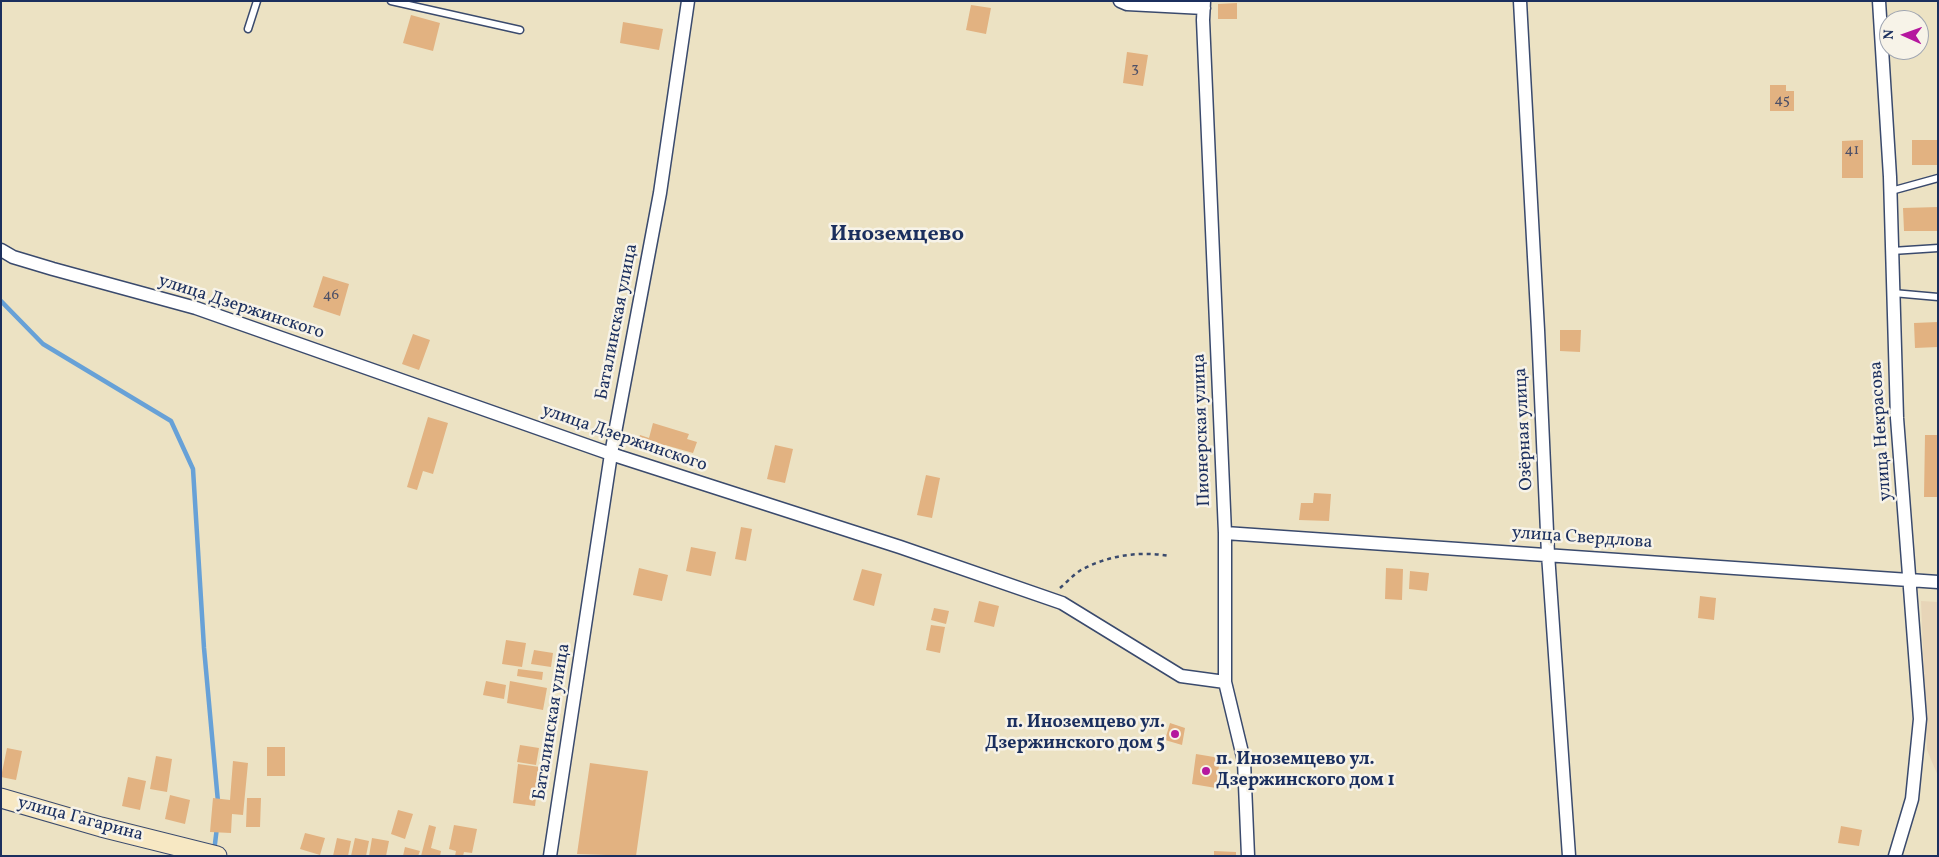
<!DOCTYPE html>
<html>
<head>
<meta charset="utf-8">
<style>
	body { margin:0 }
	#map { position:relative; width:1939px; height:857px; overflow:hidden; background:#ece2c3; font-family:Vollkorn,serif }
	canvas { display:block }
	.frame { position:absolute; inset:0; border:2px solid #1b2f5e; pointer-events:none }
	.north { position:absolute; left:1879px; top:10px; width:50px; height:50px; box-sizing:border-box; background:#f7f3e8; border:1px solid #9fa5b1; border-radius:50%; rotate:272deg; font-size:14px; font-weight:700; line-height:20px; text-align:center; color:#1b2f5e }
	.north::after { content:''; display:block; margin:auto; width:18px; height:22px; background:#b5179e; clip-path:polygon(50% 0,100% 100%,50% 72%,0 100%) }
</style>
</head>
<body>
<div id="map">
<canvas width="1939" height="857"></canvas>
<div class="frame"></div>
<div class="north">N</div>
</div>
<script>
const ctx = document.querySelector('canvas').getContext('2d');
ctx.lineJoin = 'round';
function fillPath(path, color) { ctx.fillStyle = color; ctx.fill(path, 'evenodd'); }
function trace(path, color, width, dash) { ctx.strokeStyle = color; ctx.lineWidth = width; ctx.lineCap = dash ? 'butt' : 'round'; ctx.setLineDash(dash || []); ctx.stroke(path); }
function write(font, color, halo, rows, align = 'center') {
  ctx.font = font + ' Vollkorn,serif'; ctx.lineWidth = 5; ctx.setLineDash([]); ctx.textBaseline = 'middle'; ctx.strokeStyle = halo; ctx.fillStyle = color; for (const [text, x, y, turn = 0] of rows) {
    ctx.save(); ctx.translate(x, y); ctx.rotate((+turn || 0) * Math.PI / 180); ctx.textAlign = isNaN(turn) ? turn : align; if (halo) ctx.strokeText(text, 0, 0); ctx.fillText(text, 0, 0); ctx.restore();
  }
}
const built = new Path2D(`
	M1921,601L1938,602V776L1927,750Z`);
const stream = new Path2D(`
	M1,301L43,344L171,421L193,469L204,648L218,802
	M214,852L217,827`);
const building = new Path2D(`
	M1237,3V19H1218V4Z
	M971,5L991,8L986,34L966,30Z
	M411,15L440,23L433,51L403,43Z
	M623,22L663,29L659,50L620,43Z
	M1127,52L1148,55L1143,86L1123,83Z
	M1770,85H1786V91H1794V111H1770Z
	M1863,140V178H1842V141Z
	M1912,140H1938V165H1912Z
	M1938,207V231H1904L1903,208Z
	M323,276L349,284L340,316L313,307Z
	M1938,322V347L1915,348L1914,323Z
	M1560,330H1581L1580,352L1560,351Z
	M413,334L430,340L419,370L402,364Z
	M428,417L448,423L433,474L423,471L417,490L407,487Z
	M653,423L689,434L687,439L697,442L693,453L665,445L662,453L637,445L640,435L649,438Z
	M1925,435H1938V497H1924Z
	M775,445L793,449L785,483L767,479Z
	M926,475L940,478L932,518L917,515Z
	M1314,493L1331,494L1329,521L1299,520L1301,503H1313Z
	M741,527L752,529L746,561L735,559Z
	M691,547L716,552L711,576L686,571Z
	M639,568L668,575L662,601L633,595Z
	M1386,568L1403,569L1402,600L1385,599Z
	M862,569L882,574L874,606L853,600Z
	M1410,571L1429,573L1427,591L1409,589Z
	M1700,596L1716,598L1714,620L1698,618Z
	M979,601L999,606L994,627L974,622Z
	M934,608L949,611L946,624L931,620Z
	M931,625L945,627L940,653L926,650Z
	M506,640L526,643L522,667L502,664Z
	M534,650L553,653L551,667L531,664Z
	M518,669L543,672L542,680L517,676Z
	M486,681L506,685L504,699L483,695Z
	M510,681L547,688L543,710L507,703Z
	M1170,723L1185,728L1182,745L1165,740Z
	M520,745L539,748L536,765L517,762Z
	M267,747H285V776H267Z
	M7,748L22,751L16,780L1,777Z
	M1196,754L1220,758L1216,788L1192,784Z
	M156,756L172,759L167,792L150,789Z
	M233,761L248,763L243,815L232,814L231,833L210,832L213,798L230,800Z
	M590,763L648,771L636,856L577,854Z
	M518,764L540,767L535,806L513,803Z
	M128,777L146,781L140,810L122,806Z
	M170,795L190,800L185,824L165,819Z
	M247,798H261L260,827H246Z
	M398,810L413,814L405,839L391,834Z
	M429,825L436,827L431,848L441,851L440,856H421Z
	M454,825L477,829L472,853L464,852L463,856H455L456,851L449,849Z
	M1841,826L1862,830L1859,846L1838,843Z
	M305,833L325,838L320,855L300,849Z
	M337,838L351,841L348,856H333Z
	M355,838L369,841L366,856H351Z
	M372,838L389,841L386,856H369Z
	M405,847L420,851L418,856H403Z
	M1214,851L1236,852V856H1214Z`);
const path = new Path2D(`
	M1060,588C1067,582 1074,574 1081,570C1109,555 1140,551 1169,556`);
const lane = new Path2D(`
	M391,1L520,30
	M248,29L257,1
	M1891,191L1938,178
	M1892,251L1938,248
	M1893,293L1938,297`);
const street = new Path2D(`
	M1120,1L1127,4L1204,8
	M1204,1L1203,20L1225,533V682L1244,761L1248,856
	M1520,1L1538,330L1548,554L1569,856
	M1879,1L1890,177L1897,418L1920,719L1912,799L1895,856
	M1,250L13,257L53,269L196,308L611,454L900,547L1062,603L1181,676L1225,682
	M1225,533L1938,582
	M550,856L611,454L660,193L688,1`);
const secondary = new Path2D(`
	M1,798L101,827L217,856`);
const markers = [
	[1175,734,5,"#b5179e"],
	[1206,771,5,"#b5179e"]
];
const numberNames = [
	["3",1135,69],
	["45",1782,101],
	["41",1852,151],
	["46",331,296]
];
const streetNames = [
	["улица Дзержинского",241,308,18],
	["Баталинская улица",618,322,-79],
	["Озёрная улица",1525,429,-93],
	["Пионерская улица",1203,430,-92],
	["улица Некрасова",1882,431,-94],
	["улица Дзержинского",624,439,19],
	["улица Свердлова",1582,539,4],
	["Баталинская улица",553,722,-81],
	["улица Гагарина",80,820,15]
];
const poiNames = [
	["п. Иноземцево ул.",1165,724],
	["Дзержинского дом 5",1165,745],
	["п. Иноземцево ул.",1216,761,"left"],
	["Дзержинского дом 1",1216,782,"left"]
];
const districtNames = [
	["Иноземцево",897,236]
];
fillPath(built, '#e7d5b8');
trace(stream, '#67a1d7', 4.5);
fillPath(building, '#e2b281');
trace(lane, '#3a4a6d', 9);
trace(street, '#3a4a6d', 15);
trace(secondary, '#3a4a6d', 21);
trace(path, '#3a4a6d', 2.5, [4, 4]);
trace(lane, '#fff', 6);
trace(street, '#fff', 12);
trace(secondary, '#f7e8c3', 19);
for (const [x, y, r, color] of markers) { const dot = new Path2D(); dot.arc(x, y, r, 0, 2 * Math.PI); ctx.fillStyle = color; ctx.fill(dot); trace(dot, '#f7f3e8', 2); }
write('15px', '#4d5067', null, numberNames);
write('18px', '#1b2f5e', '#f7f3e8', streetNames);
write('bold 18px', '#1b2f5e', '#f7f3e8', poiNames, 'right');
write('bold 22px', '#1b2f5e', '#f7f3e8', districtNames);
</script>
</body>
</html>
